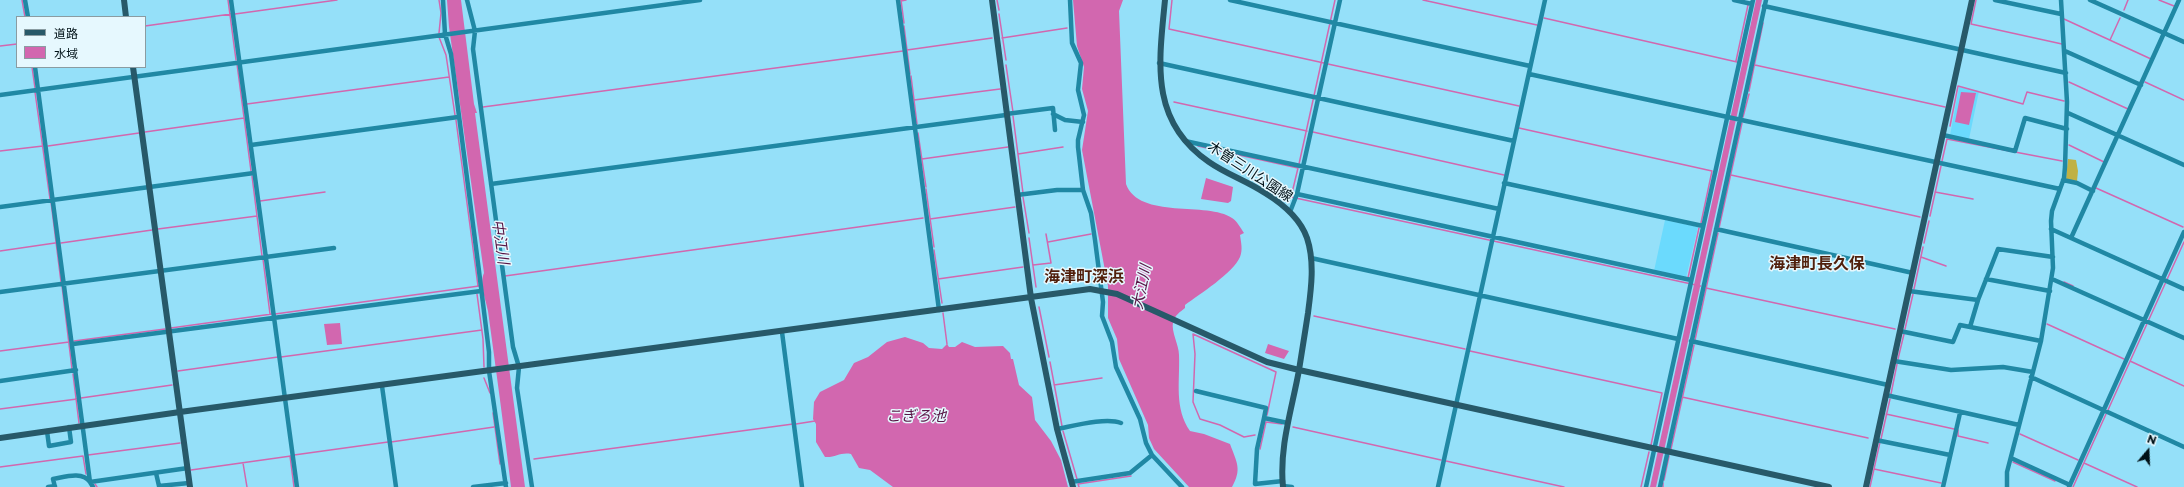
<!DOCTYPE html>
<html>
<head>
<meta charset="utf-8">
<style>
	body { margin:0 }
	#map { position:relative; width:2184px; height:487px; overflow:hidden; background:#95e0f9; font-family:Montserrat,"Noto Sans JP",sans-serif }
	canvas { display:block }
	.legend { position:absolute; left:16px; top:16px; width:130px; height:52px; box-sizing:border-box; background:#e6f8fe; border:1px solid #8a9ca2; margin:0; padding:5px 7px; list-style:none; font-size:12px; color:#001117 }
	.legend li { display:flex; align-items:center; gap:8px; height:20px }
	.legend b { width:20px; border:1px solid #8a9ca2 }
	.north { position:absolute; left:2128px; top:431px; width:40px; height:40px; -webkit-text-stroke:3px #e6f8fe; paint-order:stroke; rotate:19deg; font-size:11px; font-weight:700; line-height:16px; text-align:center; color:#001117 }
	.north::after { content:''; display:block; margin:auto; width:14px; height:18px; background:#001117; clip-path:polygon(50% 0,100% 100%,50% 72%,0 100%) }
</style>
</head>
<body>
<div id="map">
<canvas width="2184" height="487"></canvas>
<ul class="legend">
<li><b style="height:5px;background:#275969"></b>道路</li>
<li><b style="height:11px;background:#d267af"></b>水域</li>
</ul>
<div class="north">N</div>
</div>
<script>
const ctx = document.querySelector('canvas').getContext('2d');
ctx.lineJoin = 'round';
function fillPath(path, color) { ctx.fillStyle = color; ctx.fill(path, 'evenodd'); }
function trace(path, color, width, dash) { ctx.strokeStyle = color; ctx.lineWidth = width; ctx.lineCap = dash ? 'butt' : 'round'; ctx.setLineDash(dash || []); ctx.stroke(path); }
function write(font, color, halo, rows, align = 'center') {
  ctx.font = font + ' Montserrat,"Noto Sans JP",sans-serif'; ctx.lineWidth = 3; ctx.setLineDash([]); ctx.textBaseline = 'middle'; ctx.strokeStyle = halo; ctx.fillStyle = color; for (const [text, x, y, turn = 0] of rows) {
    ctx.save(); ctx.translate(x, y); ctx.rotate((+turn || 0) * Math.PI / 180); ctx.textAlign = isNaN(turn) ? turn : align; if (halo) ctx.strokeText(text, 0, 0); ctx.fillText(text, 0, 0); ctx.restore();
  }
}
const built = new Path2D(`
	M1959,87L1979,91L1969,139L1950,135Z
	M1665,220L1698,227L1686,278L1654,271Z`);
const green = new Path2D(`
	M2068,159L2076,160L2078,171L2077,181L2066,179Z`);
const water = new Path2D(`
	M447,0H461L474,104L477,113H475L525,487H511C504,428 496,370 488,311C486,300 479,284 484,273L449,27Z
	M1073,0H1123L1119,11L1126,184C1139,220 1208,201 1232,218C1237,221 1240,227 1244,233L1240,235C1241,242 1243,250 1240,257C1233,273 1200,294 1185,305V308C1180,312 1175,315 1173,322C1171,332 1179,345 1179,355C1180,382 1174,408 1190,431L1204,434L1230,444C1237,463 1242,469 1232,487H1189L1154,449L1149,438L1148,425L1119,359L1117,339L1108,318V286L1082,150L1088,111L1082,89L1084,67L1077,46Z
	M1756,0H1762L1700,285L1702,286L1700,287L1656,487H1650Z
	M1961,92L1976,93L1969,125L1955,122Z
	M1206,178L1233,187L1231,201L1228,203L1201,199Z
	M340,323L342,344L327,345L324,324Z
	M905,337L923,343L929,348L942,349L947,344L949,347H955L962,342L975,347L1003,346L1010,353L1011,359H1013L1019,385L1032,397L1035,420L1051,441L1061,460L1068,487H893L870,470L859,468L851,454C840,452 835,458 825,457L816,442V424L813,419L814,402L820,392L844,380L854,363L868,357L887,342Z
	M1268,344L1289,351L1284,359L1265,353Z`);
const stream = new Path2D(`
	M22,0L25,17
	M228,0L236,60
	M901,0L904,23
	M997,0L999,10
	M1172,0L1169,29L1324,63
	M1423,0L1537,25
	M1976,0L1971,24L2062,44
	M2159,0L2174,6
	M901,1L906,0
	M2124,10L2128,0
	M235,14L337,0
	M999,14L1006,60
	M1544,18L1737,62
	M2064,19L2151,59
	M145,26L231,14
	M904,26L910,74
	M439,33L441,13L439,0
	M439,37L446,55L455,115
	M1002,38L1067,28
	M2110,40L2120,18
	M0,46L17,44
	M907,50L992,38
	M1736,61L1748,5
	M237,64L251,171
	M1328,64L1519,106
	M1006,65L1013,112
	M1755,65L1945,107
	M32,67L35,88
	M911,76L917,124
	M2069,82L2128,109
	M2145,82L2184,100
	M1749,91L1763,23
	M35,92L50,199
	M914,100L1000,89
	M1174,102L1307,131
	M247,104L449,77
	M483,107L903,51
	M1013,116L1023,193
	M1743,117L1749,94
	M456,120L478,286
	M1950,126L1958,86L2023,104L2027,92L2064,101
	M1519,128L1712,171L1701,223
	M145,132L244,118
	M1313,132L1504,175
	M918,133L926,187
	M1947,139L2062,161
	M2069,145L2104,162
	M48,146L139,133
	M1198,146L1298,168
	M0,151L43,146
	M1018,154L1063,147
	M922,159L1008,147
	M1942,161L1947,139
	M1299,164L1335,0
	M1298,168L1291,197L1696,285
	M1731,175L1920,217
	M252,176L262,256
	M2096,188L2183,227
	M926,189L934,247
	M1935,192L1973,199
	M1023,197L1029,233
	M260,201L325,192
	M51,202L61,282
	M1930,216L1941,166
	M930,219L1015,207
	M1719,228L1742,123
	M158,229L257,216
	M1029,238L1036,287
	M1048,242L1091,234
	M61,243L152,230
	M1924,243L1929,221
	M934,250L942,303
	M0,251L55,243
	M1921,257L1946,266
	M263,259L270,314
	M1033,265L1051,263L1046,234
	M505,276L923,218
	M1688,278L1699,228
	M938,279L1023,267
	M2064,282L2073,286
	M62,286L72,369
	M1706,288L1895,329
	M1914,289L1923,247
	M477,294L483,339L484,367
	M1039,307L1049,357
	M943,313L947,344
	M275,314L479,286
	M1314,316L1465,349
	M2047,324L2124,359
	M171,328L272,314
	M1905,329L1913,294
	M1193,334L1195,354L1193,402L1200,419L1220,425L1244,437L1255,435
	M1193,334L1276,372L1267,415
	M1695,340L1718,233
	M74,341L165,329
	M0,351L69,342
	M1470,351L1662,393L1651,445
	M281,357L482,330
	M1898,359L1904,334
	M2130,361L2184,386
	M1050,362L1062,426
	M178,371L278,357
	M73,374L79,423
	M484,378L490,393
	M1054,385L1102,378
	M1891,394L1897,364
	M1682,397L1868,438
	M81,398L172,385
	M0,409L77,399
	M2108,410L2184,242
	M493,413L500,464
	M1886,414L1954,429
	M796,424L815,421
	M1293,427L1441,460
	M1958,430V436L1988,443
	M1063,431L1077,479
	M2020,434L2078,460
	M1881,439L1890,399
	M391,442L494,427
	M1260,449L1266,422L1282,424
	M1671,449L1694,345
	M88,455L180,443
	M294,455L388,442
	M290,456L294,487
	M534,459L793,424
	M1446,461L1564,487
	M2013,462L2055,481
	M243,463L247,487
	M2084,463L2137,487
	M0,467L83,456L86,474
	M1874,469L1941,483
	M191,470L291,456
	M1664,480L1669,456
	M95,484L97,487
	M1079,487L1078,484L1131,476
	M1641,487L1649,452
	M1663,487V483
	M1870,487L1880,442
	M2073,487L2106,414`);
const street = new Path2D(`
	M25,0L28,17
	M231,0L297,487
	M443,0L445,34L451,54L479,271L489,352V371L506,487
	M467,0L475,31L473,49L513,347L519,367L517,388L532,487
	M898,0L939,310
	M1070,0L1072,43L1081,63L1078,90L1084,115L1078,140V147L1083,190L1091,213L1095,240L1103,302L1102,316L1112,342L1116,367L1140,419L1146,443L1152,455L1182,487
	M1230,0L1530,66
	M1734,0L1752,4
	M1995,0L2061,14
	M2090,0L2184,42
	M1764,6L2066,73
	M2065,51L2141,85
	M1159,63L1514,141
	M35,67L90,482L93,487
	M1529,74L2060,189
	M0,95L700,0
	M2068,113L2184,165
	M1006,114L1053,108L1055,130
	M1053,114L1065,120L1083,122
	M1943,135L2015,151L2025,118L2067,129
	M1185,141L1499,209
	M251,145L458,117
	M2063,180L2077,183L2093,191
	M1504,183L1703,226
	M491,184L1006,115
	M1297,194L1691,280
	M1017,195L1057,190H1083
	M0,207L254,173
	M1290,212L1297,194L1340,0
	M1716,229L1913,273
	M2051,229L2184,289
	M2071,238L2179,0
	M1311,258L1678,339
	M1986,279L2050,291
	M2052,279L2184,338
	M1909,291L1978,300
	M0,292L334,248
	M1970,327L1978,300L1998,249L2053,257
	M1900,331L1953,342L1960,325L2041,341
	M782,332L802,487
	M1691,341L1888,385
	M73,344L481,291
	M1894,361L1951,370L2003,367L2033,372
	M2031,377L2184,447
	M0,381L76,370
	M382,386L396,487
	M1196,391L1266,408L1264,418L1288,423
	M1886,395L2019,425
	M1264,418L1257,449L1255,484L1283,481
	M1057,429C1073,426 1106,417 1121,423
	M47,431L49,446L71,442L69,427
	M1876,440L1950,455
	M2011,458L2070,485
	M156,473L159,486L189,483
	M1071,482L1130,473L1152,455
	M1283,486L1292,487
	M48,487L55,486
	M55,487L53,479C65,477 82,471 90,482L188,468
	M473,487L506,483
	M1438,487L1545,0
	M1646,487L1753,0
	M1660,487L1766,0
	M1943,487L1960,413
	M2007,487V472L2041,341L2053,268L2051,221L2052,211L2064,178L2065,167L2067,102L2061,0
	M2069,487L2184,232`);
const secondary = new Path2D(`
	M124,0L126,17
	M992,0L1031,298L1057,429L1073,487
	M1165,0C1159,62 1149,121 1209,162C1226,174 1247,181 1265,193C1283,204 1300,218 1307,238C1315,262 1311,290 1308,313C1305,332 1302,352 1299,370C1292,409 1279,447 1283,487
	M133,67L190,487
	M0,438L180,412L1090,289L1117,294L1267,362L1299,370L1829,487
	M1866,487L1972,0`);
const streetNames = [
	["木曽三川公園線",1250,172,33]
];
const waterNames = [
	["中江川",500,242,82],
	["大江川",1142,287,-78],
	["こぎろ池",916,417]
];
const quarterNames = [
	["海津町長久保",1817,264],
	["海津町深浜",1084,277]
];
fillPath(built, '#6bdafd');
fillPath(green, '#c0b144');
fillPath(water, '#d267af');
trace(stream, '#d267af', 1.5);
trace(street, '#2088a4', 4.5);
trace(secondary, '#275969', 6);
write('14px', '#001117', '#e6f8fe', streetNames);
write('italic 15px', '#581545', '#e6f8fe', waterNames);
write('bold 16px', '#501f0b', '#e6f8fe', quarterNames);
</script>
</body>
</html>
